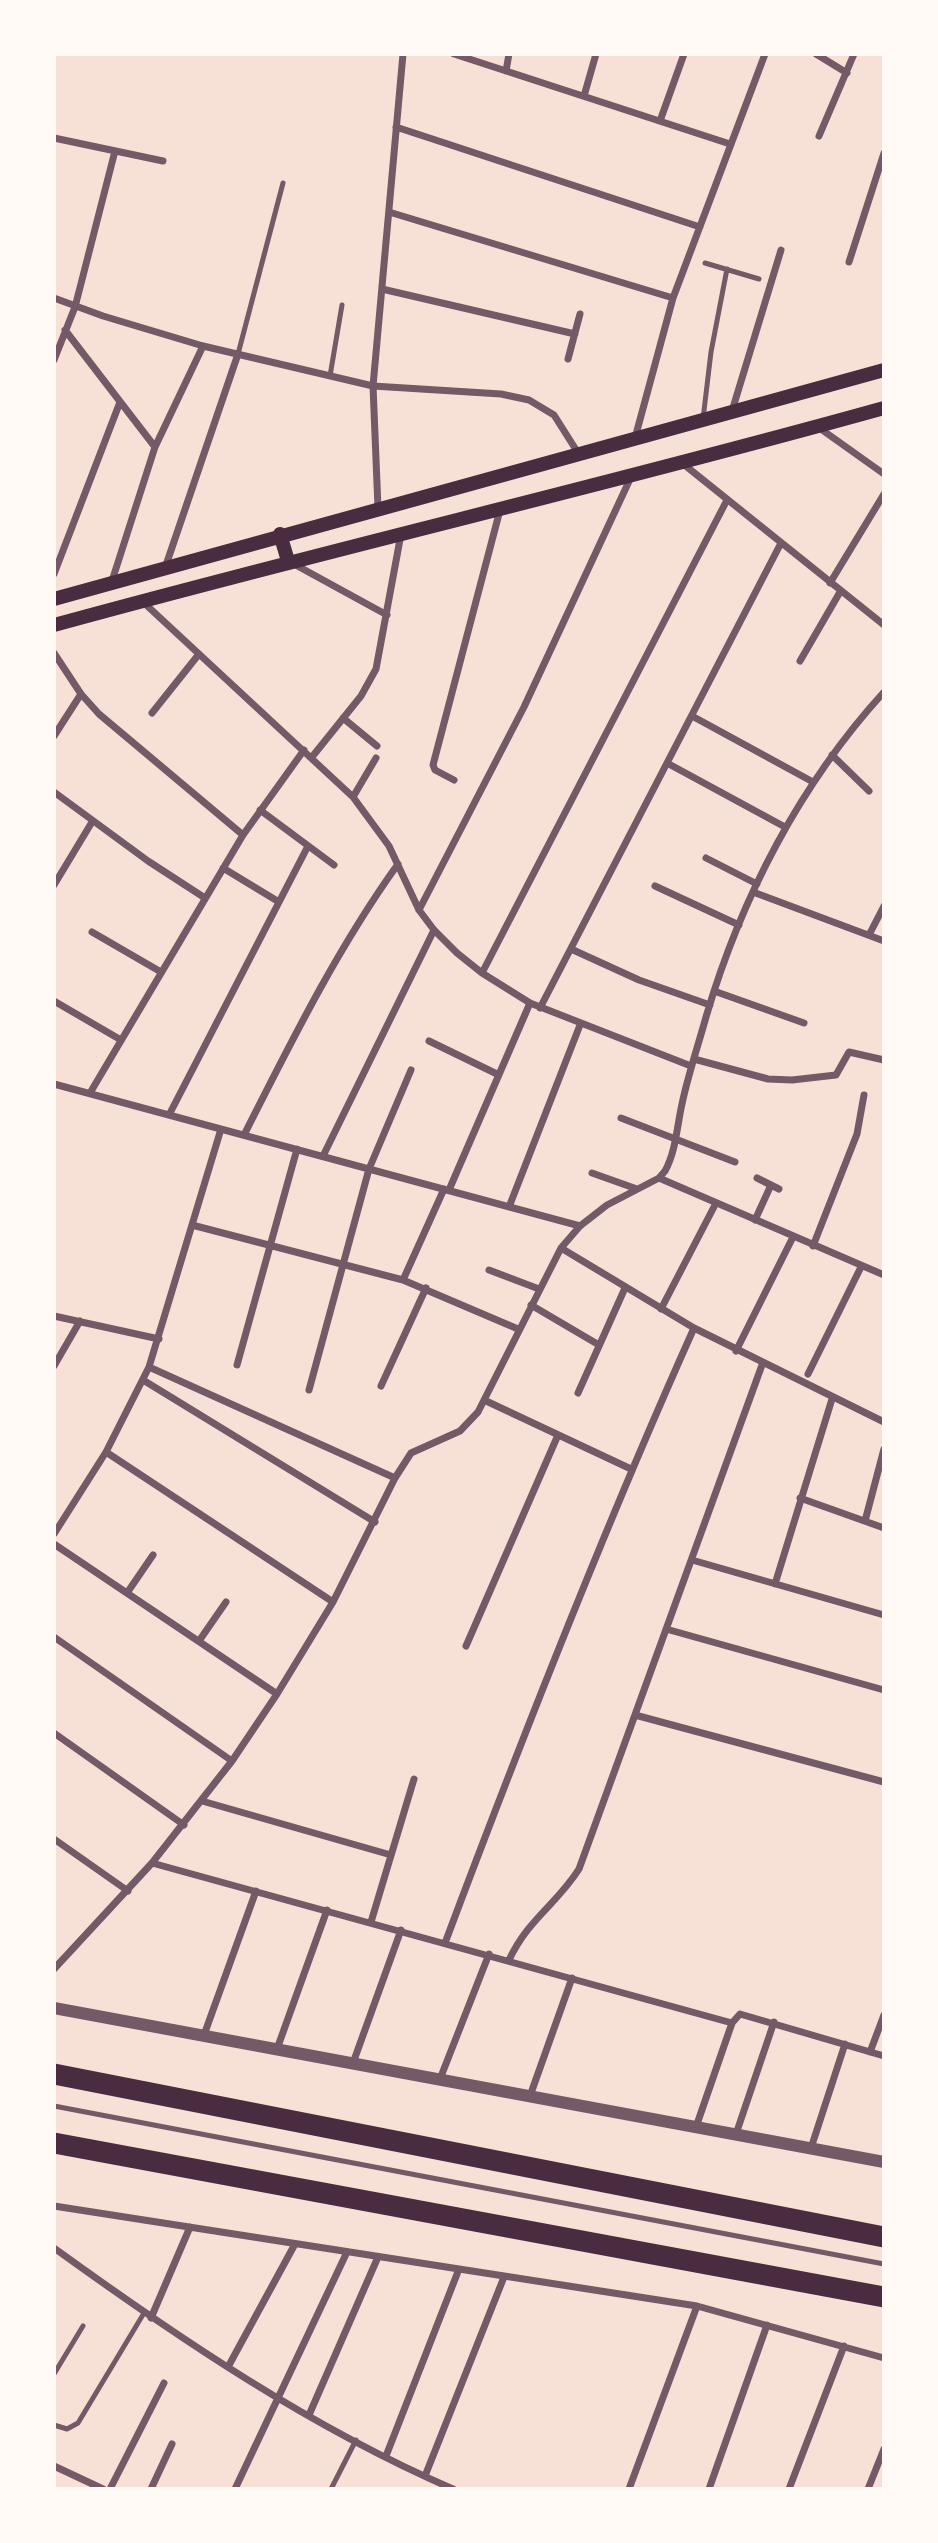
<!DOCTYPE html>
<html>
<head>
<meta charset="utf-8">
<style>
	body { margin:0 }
	#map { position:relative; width:938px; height:2543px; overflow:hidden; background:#f7e1d7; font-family:"Fira Sans",sans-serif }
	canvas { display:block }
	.frame { position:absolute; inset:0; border:56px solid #fffaf5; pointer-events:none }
</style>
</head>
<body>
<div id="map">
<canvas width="938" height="2543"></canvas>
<div class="frame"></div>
</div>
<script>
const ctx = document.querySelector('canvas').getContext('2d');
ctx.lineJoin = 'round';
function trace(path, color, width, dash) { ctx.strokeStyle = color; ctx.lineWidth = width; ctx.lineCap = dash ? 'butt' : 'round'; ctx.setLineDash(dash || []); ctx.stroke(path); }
const service = new Path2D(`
	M705,263L759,279
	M238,354L283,183
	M330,376L342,305
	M703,419L711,352L727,269
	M54,2106L884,2264
	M54,2374L83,2326
	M54,2425L67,2429L78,2423L144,2313
	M331,2489L356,2440`);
const minor = new Path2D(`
	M454,54L730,144
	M816,54L847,73
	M506,71L509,54
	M584,96L596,54
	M660,121L684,54
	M396,127L700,227
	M819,136L854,54
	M54,138L163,161
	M389,212L673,298
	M849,262L884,153
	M382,289L575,334
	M54,298L103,316L203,346L373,386L501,394L529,400L554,415L580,456
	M65,330L155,447
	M568,359L580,314
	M54,360L75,307L115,151
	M732,411L781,250
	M818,427L884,474
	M635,438L673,298L765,54
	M682,463L884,625
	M378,508L373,386L403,54
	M292,563L387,615
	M165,568L238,354
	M54,574L120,402
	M830,583L884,494
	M111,584L155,447L203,346
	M143,602L353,797L389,846L419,910L434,930L457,953L482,973L530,1003L691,1066
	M54,653L81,694L99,714L243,835
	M800,661L840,592
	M152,713L199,654
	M692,716L813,782
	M343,718L377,746
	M54,736L81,694
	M832,755L869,791
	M312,757L361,696L376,669L401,534
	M667,763L785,827
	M454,780L435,770L433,765L500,510
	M54,792L148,861L205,898
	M353,797L376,758
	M260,810L334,865
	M706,858L757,884
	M223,868L279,902
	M54,885L92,822
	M655,886L739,925
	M753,892L884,941
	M419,910L524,707L631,477
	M92,932L161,972
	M869,935L884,906
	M571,949L639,980L710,1005
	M482,973L727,500
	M714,991L804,1023
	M54,1001L121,1040
	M540,1008L781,543
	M429,1041L499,1075
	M694,1059L768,1079L792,1080L836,1075L849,1052L884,1060
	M54,1084L580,1226
	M90,1093L243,835L304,750
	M169,1115L308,846
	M621,1118L735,1162
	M244,1135C291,1042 337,949 398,864
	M323,1156L434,930
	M592,1173L637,1189
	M659,1178L884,1275
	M757,1178L779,1189
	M449,1190L530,1003
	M509,1207L580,1025
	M755,1220L771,1185
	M192,1225L403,1280L518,1329
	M813,1246L857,1134L864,1095
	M561,1248L694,1328L884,1422
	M489,1270L539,1289
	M403,1280L444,1189
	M531,1305L599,1345
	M661,1309L716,1203
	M54,1316L159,1339
	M736,1351L793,1237
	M237,1365L297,1149
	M54,1366L80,1321
	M149,1367L395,1478
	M808,1374L861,1267
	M143,1380L375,1522
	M381,1386L426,1288
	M309,1390L369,1169L411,1070
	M578,1393L625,1288
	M484,1400L631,1469
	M106,1452L333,1602
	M800,1498L884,1528
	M865,1521L884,1449
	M54,1534L106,1452L149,1367L221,1129
	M54,1544L277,1694
	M692,1560L884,1615
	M775,1584L832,1399
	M127,1593L153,1555
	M666,1629L884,1690
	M54,1637L232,1761
	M199,1641L226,1602
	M466,1646L558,1435
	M635,1715L884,1782
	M54,1733L184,1825
	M202,1801L391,1855
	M54,1839L128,1891
	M152,1863L732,2023
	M371,1922L414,1779
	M445,1943C523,1735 603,1531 694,1328
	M509,1960C529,1918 557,1904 579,1869L762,1365
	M54,1969L152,1863L232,1761L277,1694L333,1602L395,1478L411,1453L460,1431L478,1412L561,1248L580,1226L607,1205L659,1178L665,1171C676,1151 677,1126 682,1104C688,1075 698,1046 706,1017C741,898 800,784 884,692
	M204,2035L256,1891
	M277,2049L327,1910
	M870,2052L884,2015
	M353,2063L401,1930
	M440,2079L489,1954
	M530,2096L572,1978
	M696,2127L732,2023L740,2014L884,2056
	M736,2134L774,2022
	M811,2148L845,2044
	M54,2206L697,2306L884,2358
	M54,2248C180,2339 310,2427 453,2489
	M151,2318L190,2227
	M228,2367L295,2244
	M309,2415L378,2257
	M386,2456L459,2269
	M54,2466L103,2489
	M425,2476L504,2277
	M110,2489L164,2383
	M151,2489L172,2444
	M235,2489L347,2252
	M629,2489L697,2306
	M709,2489L767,2325
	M789,2489L844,2346
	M868,2489L884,2449`);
const tertiary = new Path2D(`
	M54,2008L884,2162`);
const secondary = new Path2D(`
	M280,534L288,561
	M54,599L884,370
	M54,625C330,549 608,485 884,408`);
const motorway = new Path2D(`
	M54,2074L884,2237
	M54,2143L884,2297`);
trace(service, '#755966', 5);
trace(minor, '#755966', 7);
trace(tertiary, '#755966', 12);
trace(secondary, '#4a2c40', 14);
trace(motorway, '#4a2c40', 21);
</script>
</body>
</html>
